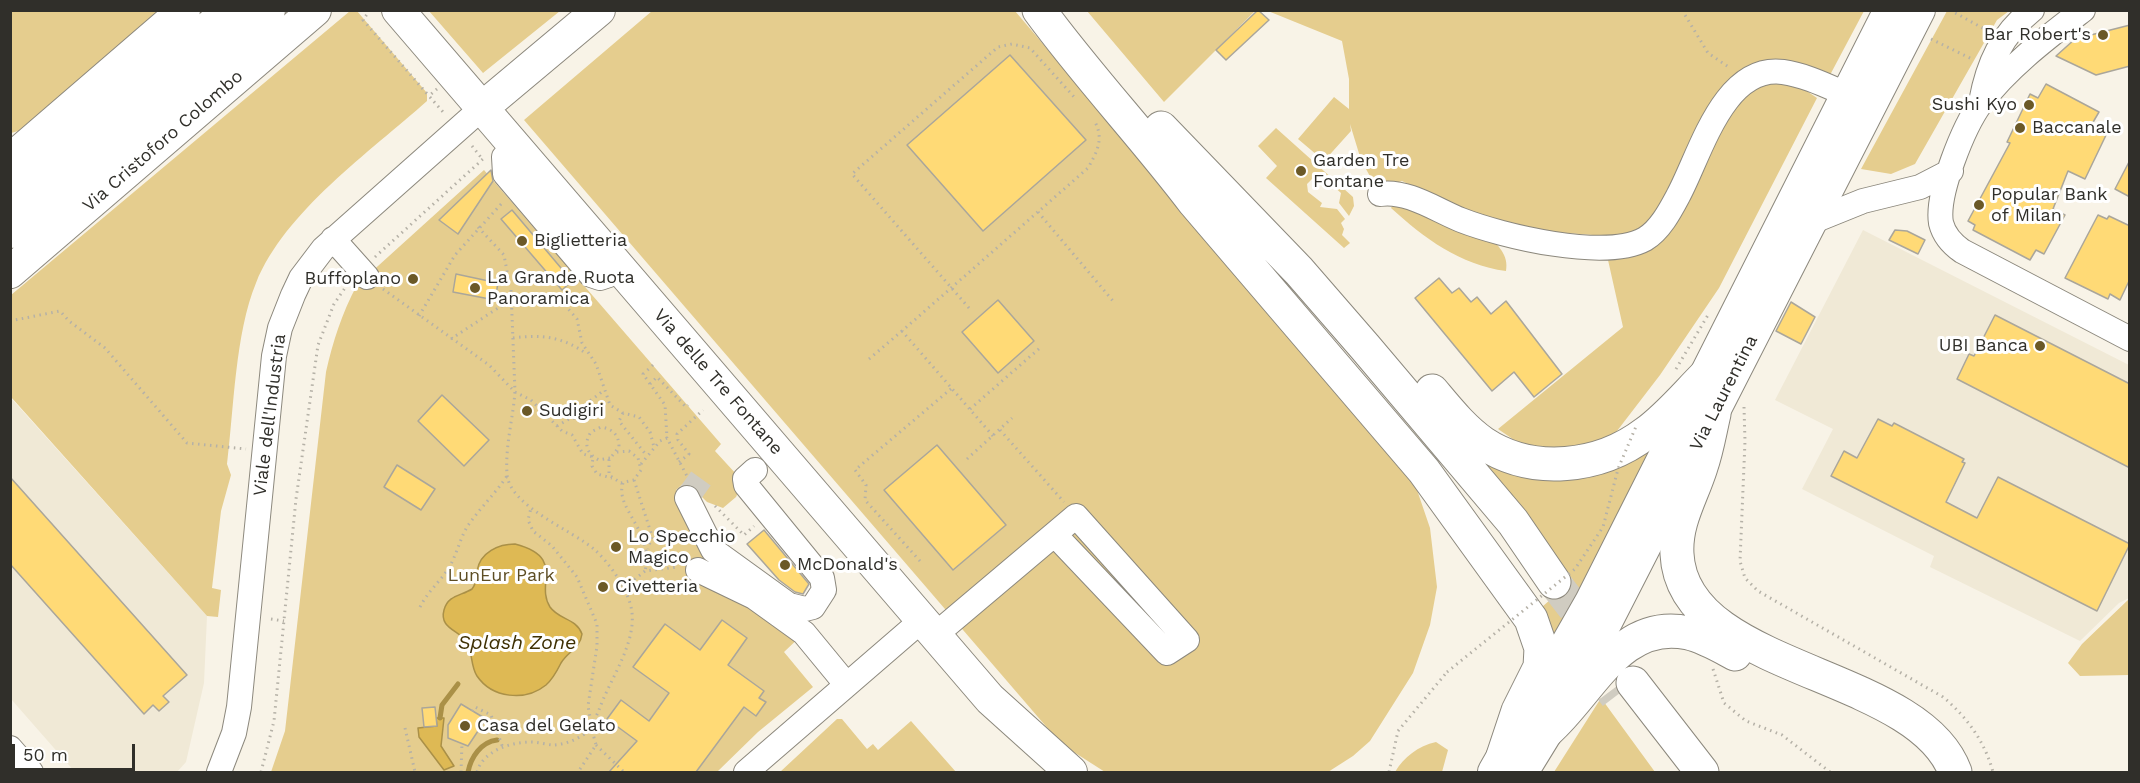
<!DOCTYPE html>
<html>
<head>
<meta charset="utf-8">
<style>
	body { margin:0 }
	#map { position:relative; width:2140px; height:783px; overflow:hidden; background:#f8f3e7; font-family:"Work Sans",sans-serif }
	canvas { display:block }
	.frame { position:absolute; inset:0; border:12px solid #302f2a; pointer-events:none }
	.scale { position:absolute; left:12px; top:744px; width:123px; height:27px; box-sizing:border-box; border:3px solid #302f2a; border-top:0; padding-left:8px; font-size:18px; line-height:21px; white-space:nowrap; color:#302f2a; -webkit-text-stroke:4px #fff; paint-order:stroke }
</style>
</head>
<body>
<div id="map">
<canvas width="2140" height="783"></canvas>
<div class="frame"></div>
<div class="scale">50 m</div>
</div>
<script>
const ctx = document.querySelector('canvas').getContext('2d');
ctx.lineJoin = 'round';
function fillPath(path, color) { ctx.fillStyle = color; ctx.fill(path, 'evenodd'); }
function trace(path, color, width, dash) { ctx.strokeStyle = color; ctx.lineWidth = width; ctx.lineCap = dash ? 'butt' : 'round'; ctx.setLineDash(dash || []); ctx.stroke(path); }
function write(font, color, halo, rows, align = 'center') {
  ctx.font = font + ' "Work Sans",sans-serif'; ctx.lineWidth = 6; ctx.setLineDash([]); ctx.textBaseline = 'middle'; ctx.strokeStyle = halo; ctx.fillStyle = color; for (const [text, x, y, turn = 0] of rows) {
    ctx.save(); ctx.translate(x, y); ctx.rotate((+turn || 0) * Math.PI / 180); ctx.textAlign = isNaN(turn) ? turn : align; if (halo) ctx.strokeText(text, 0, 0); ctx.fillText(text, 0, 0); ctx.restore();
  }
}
const built = new Path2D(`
	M1863,230L2129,365V598L2119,603L2080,641L1930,567L1934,556L1802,489L1833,429L1775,400Z
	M10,397L207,616L204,683L186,762L177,772H75L11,699Z`);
const green = new Path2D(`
	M11,11H170L36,126L11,133Z
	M350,11H357L427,93V101C370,152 285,211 256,283C235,334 234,408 227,464L231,475L221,511L212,588L221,590L218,617L207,616L11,397V295Z
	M429,11H560L483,73Z
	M652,11H1015L1399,462L1416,487L1430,528L1437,587L1430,625L1413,673L1370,741L1353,756L1328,772H1105L1069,749L1050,731L524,120Z
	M1087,11H1255L1164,102Z
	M1268,11H1864L1830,75L1761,66L1651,226L1620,237L1539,231L1484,221L1402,181L1377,189L1361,160L1350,124L1351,131L1324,161L1298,139L1334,97L1349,109V79L1342,41Z
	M1947,11H2009L1997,20L1915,164L1891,174L1861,169Z
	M1779,82L1801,87L1817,98L1719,288L1660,375L1617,431L1596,447L1550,450L1520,444L1498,429L1623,327L1608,260L1657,243L1704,170L1724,110L1761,83Z
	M1276,128L1353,197L1354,206L1349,216L1339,203L1341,193L1324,178L1314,177L1307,184L1308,192L1322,203L1320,207L1337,209L1345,219L1341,223L1344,229L1342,235L1350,243L1344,248L1266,178L1277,166L1258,146Z
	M484,170L721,444L715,451L737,475L741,486L736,497L723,508L707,502L686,481L676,490L705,553L804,633L784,652L813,687L758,732L717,772H271L285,731L326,372C333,341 342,313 357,285Z
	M1395,201L1487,235C1498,245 1509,255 1506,271C1460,265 1424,238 1391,208Z
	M1654,449L1547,661L1535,613L1573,580L1470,454L1595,474Z
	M2129,599V675L2080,676L2068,663L2082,644Z
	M1601,698L1655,772H1554Z
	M837,719H842L867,749L873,744L878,750L911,721L956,772H780Z
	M1436,742L1448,750L1442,772H1395C1404,757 1418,746 1436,742Z`);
const water = new Path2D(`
	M515,544C566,557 535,584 550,607C559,620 576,618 582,634C580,649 568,651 561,663C557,671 553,679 546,685C525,702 492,698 477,676C470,665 473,651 466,641C458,630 439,628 444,610C448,595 461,596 472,589C477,583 476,578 477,571C480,552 499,544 515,544Z
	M436,718H444L441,746L454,766L444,770L419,737L418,728L437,726Z`);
const stream = new Path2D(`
	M440,718L442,705L458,684
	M468,772C471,757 481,742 497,740`);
const building = new Path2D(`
	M1258,10L1269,20L1226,60L1216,50Z
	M2130,25V66L2096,75L2056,56L2075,39Z
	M1010,55L1086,140L983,231L907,145Z
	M2046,84L2099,112L2092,124L2108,131L2085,179L2068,171L2053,209L2065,215L2044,254L2036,250L2030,260L1973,230L1975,225L1968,221L2010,143L2007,142L2030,94L2038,98Z
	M2130,160V197L2115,189Z
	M491,170L493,181L458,234L439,220Z
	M512,210L572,281L562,290L501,219Z
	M2098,215L2107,219L2109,216L2130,226V279L2120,300L2110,294L2108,299L2065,278Z
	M1895,230L1907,231L1925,240L1918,254L1889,240Z
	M456,274L498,283L495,300L453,292Z
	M1439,278L1452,293L1459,288L1471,302L1477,297L1491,314L1506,301L1562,374L1534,397L1514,372L1492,391L1415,298Z
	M998,300L1034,341L998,373L962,332Z
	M1791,302L1815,317L1801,344L1776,331Z
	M1995,315L2130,384V468L1957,379L1969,354L1974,356Z
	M442,395L489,440L464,466L418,421Z
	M1878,419L1892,426L1894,423L1964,459L1962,462L1965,463L1946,502L1977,518L1998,477L2130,544L2097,611L1831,476L1844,451L1857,458Z
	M937,445L1006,525L953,570L884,490Z
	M397,465L435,489L421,510L384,487Z
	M10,477L187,675L163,696L169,702L159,711L153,705L144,714L10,564Z
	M764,530L809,584L803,594L795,592L779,580L747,544Z
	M722,620L747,638L728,665L764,691L759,698L766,702L756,716L744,707L696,772H609L637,741L607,719L621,700L649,721L669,693L633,667L665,624L700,650Z
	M461,704L486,719L468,746L448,738V725Z
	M435,707L437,726L424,727L422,708Z`);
const minorTunnel = new Path2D(`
	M687,498L702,477`);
const highwayTunnel = new Path2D(`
	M1554,582L1598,639
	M1582,651L1616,696`);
const path = new Path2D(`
	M370,10L363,20L429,96
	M1682,10L1708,53L1730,68
	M1950,10L1988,31
	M1931,39L1974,60
	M437,89L429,96L444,113
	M472,146L483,160
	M1038,212L1113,301
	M478,227L504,255L509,282
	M375,257L483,159
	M383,289L489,365L515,392C513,418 505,447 507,474C509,506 572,530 595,550C609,563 624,584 630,603C641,638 610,678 599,710C597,715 593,722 592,727C592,733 595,740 596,745L578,772
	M511,290L515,392L531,400L562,431L572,435L583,454L593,457L592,466L597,474L612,478
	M969,308L852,174L998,47L1012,44L1030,48L1075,98
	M419,316L455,255L503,202
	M10,321L60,311L69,321L105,348L187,443L246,449
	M513,338C542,334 563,337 587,354
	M451,339L501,306L547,298L556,300L564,304L577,319L582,343L596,364L610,405L623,413L639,417L650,432L654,447
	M869,359L902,331
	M653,365L643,374L665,405L667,438
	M1676,369L1708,315
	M650,384L657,377L686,407L688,405
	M1744,407L1745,441L1740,561L1745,578L1758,591L1943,697C1967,717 1985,742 1993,772
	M970,409L1041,347
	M623,413L619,421L647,456
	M557,426L569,419L586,417L590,401L603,391
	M1000,430L1064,502
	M993,436L902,331L1088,168C1097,152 1104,139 1095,122
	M610,458L599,460C587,454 583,444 591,432L601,427C613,429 619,435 619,447L609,460V475L621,483L634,480L641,470L638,458L629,451L617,452
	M967,459L1012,418
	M679,462L689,454L678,440L677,434L703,410
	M641,464L660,441L667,438L688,478
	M634,480L652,536L648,549
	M623,483C614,508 655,532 645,571
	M715,506L744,535L754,526
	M920,561L865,500L866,485L855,470L952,388
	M625,587L645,571L678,567
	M420,607C428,591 441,581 450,566C457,553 460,539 467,527C479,509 495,494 507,476
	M271,619L284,621
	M1713,669L1724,703L1746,721L1782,735L1830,772
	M472,711L475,707L491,715L503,748
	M482,727L494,722
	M405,728L415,772
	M596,745L624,772
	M261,772L274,721L296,499L318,345L334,304L347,285
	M461,772L462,743
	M477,772C483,751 510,742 531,742C539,742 547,745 554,745C569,744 582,737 592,728L588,706L597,646V624L577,577L552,546L533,531L528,520L531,508
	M1389,772L1398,731L1447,672`);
const minor = new Path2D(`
	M2083,10C2048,37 2008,67 1981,103C1964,126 1936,194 1941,223C1944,235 1952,244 1962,251L2130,339
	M1981,102C1988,64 2001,35 2032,10
	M515,147L504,157L505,174L591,275L600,278L609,275
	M1380,194C1408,190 1436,210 1461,220C1502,236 1605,261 1645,239C1660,230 1670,211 1678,196C1700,156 1723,64 1783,72C1805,75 1827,86 1848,95
	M1811,222L1863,201L1920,187L1951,171
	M333,239L367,277
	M687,498L713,550L789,605L805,609L813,607L824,590L822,578L746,485L745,479L755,470
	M698,570L754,597L804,633L846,684
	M935,635L1076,516L1187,640L1167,653L1055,535
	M10,748L31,772
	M219,772L234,733L239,707L274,356L280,328L293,295L301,278L323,249L482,108
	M746,772L922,620`);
const major = new Path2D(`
	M398,10L990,699L1071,772
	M482,108L599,10
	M10,160L184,10
	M10,198L229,10
	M10,232L269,10
	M10,272L315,10
	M1494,772L1591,602L1890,10
	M1522,772L1557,715L1607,620L1919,10`);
const highway = new Path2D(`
	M1039,10C1088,77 1144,136 1194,202L1424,471L1531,619L1541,648L1540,667L1518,711L1503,756
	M1161,128L1299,271L1365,347L1513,522L1554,582
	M1432,391C1448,410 1463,429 1483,443C1533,476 1600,468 1646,433C1668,417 1686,395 1705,376
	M1714,414C1710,431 1707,450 1701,467C1692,496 1675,522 1677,554C1682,672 1918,670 1955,772
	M1633,683L1702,772
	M1548,730C1590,693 1620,618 1688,633C1705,637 1720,646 1735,654`);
const pathBridge = new Path2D(`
	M1447,672L1575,569L1603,527L1618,469L1637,424`);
const markers = [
	[2103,35,6,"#6b5927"],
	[2029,105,6,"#6b5927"],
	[2020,128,6,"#6b5927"],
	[1301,171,6,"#6b5927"],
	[1979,205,6,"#6b5927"],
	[522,241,6,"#6b5927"],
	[413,279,6,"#6b5927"],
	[475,288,6,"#6b5927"],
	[2040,346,6,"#6b5927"],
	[527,411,6,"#6b5927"],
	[616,547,6,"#6b5927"],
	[785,565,6,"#6b5927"],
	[603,587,6,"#6b5927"],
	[465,726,6,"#6b5927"]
];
const poiNames = [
	["Bar Robert's",2091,35,"right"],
	["Sushi Kyo",2017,105,"right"],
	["Baccanale",2032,128],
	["Garden Tre",1313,161],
	["Fontane",1313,182],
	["Popular Bank",1991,195],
	["of Milan",1991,216],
	["Biglietteria",534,241],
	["La Grande Ruota",487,278],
	["Panoramica",487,299],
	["Buffoplano",401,279,"right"],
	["UBI Banca",2028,346,"right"],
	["Sudigiri",539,411],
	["Lo Specchio",628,537],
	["Magico",628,558],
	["McDonald's",797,565],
	["Civetteria",615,587],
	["Casa del Gelato",477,726]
];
const streetNames = [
	["Via Cristoforo Colombo",163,141,-41],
	["Via delle Tre Fontane",718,382,49],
	["Via Laurentina",1724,393,-63],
	["Viale dell'Industria",270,415,-83]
];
const parkNames = [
	["LunEur Park",501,576]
];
const waterNames = [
	["Splash Zone",517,643]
];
fillPath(built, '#f0e9d6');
fillPath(green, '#e5cd8e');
fillPath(water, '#deb954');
trace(water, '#aa9047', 1.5);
trace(stream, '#aa9047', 5);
fillPath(building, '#ffda76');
trace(building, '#aaa69b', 1.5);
trace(minorTunnel, '#d0ccc1', 24, [24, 12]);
trace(highwayTunnel, '#d0ccc1', 33, [33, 16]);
trace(minor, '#8c887d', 26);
trace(major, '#8c887d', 34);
trace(highway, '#8c887d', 35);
trace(path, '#b5b1a7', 3, [1.5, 4.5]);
trace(minor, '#fff', 24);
trace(major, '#fff', 32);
trace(highway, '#fff', 33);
trace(pathBridge, '#b5b1a7', 3, [1.5, 4.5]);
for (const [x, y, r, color] of markers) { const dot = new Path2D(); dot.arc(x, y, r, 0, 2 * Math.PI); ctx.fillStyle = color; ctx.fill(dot); trace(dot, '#fff', 2); }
write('18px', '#302f2a', '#fff', poiNames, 'left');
write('18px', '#302f2a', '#fff', streetNames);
write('18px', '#5d4d24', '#fff', parkNames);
write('italic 20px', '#3f3003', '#fff', waterNames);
</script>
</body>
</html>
